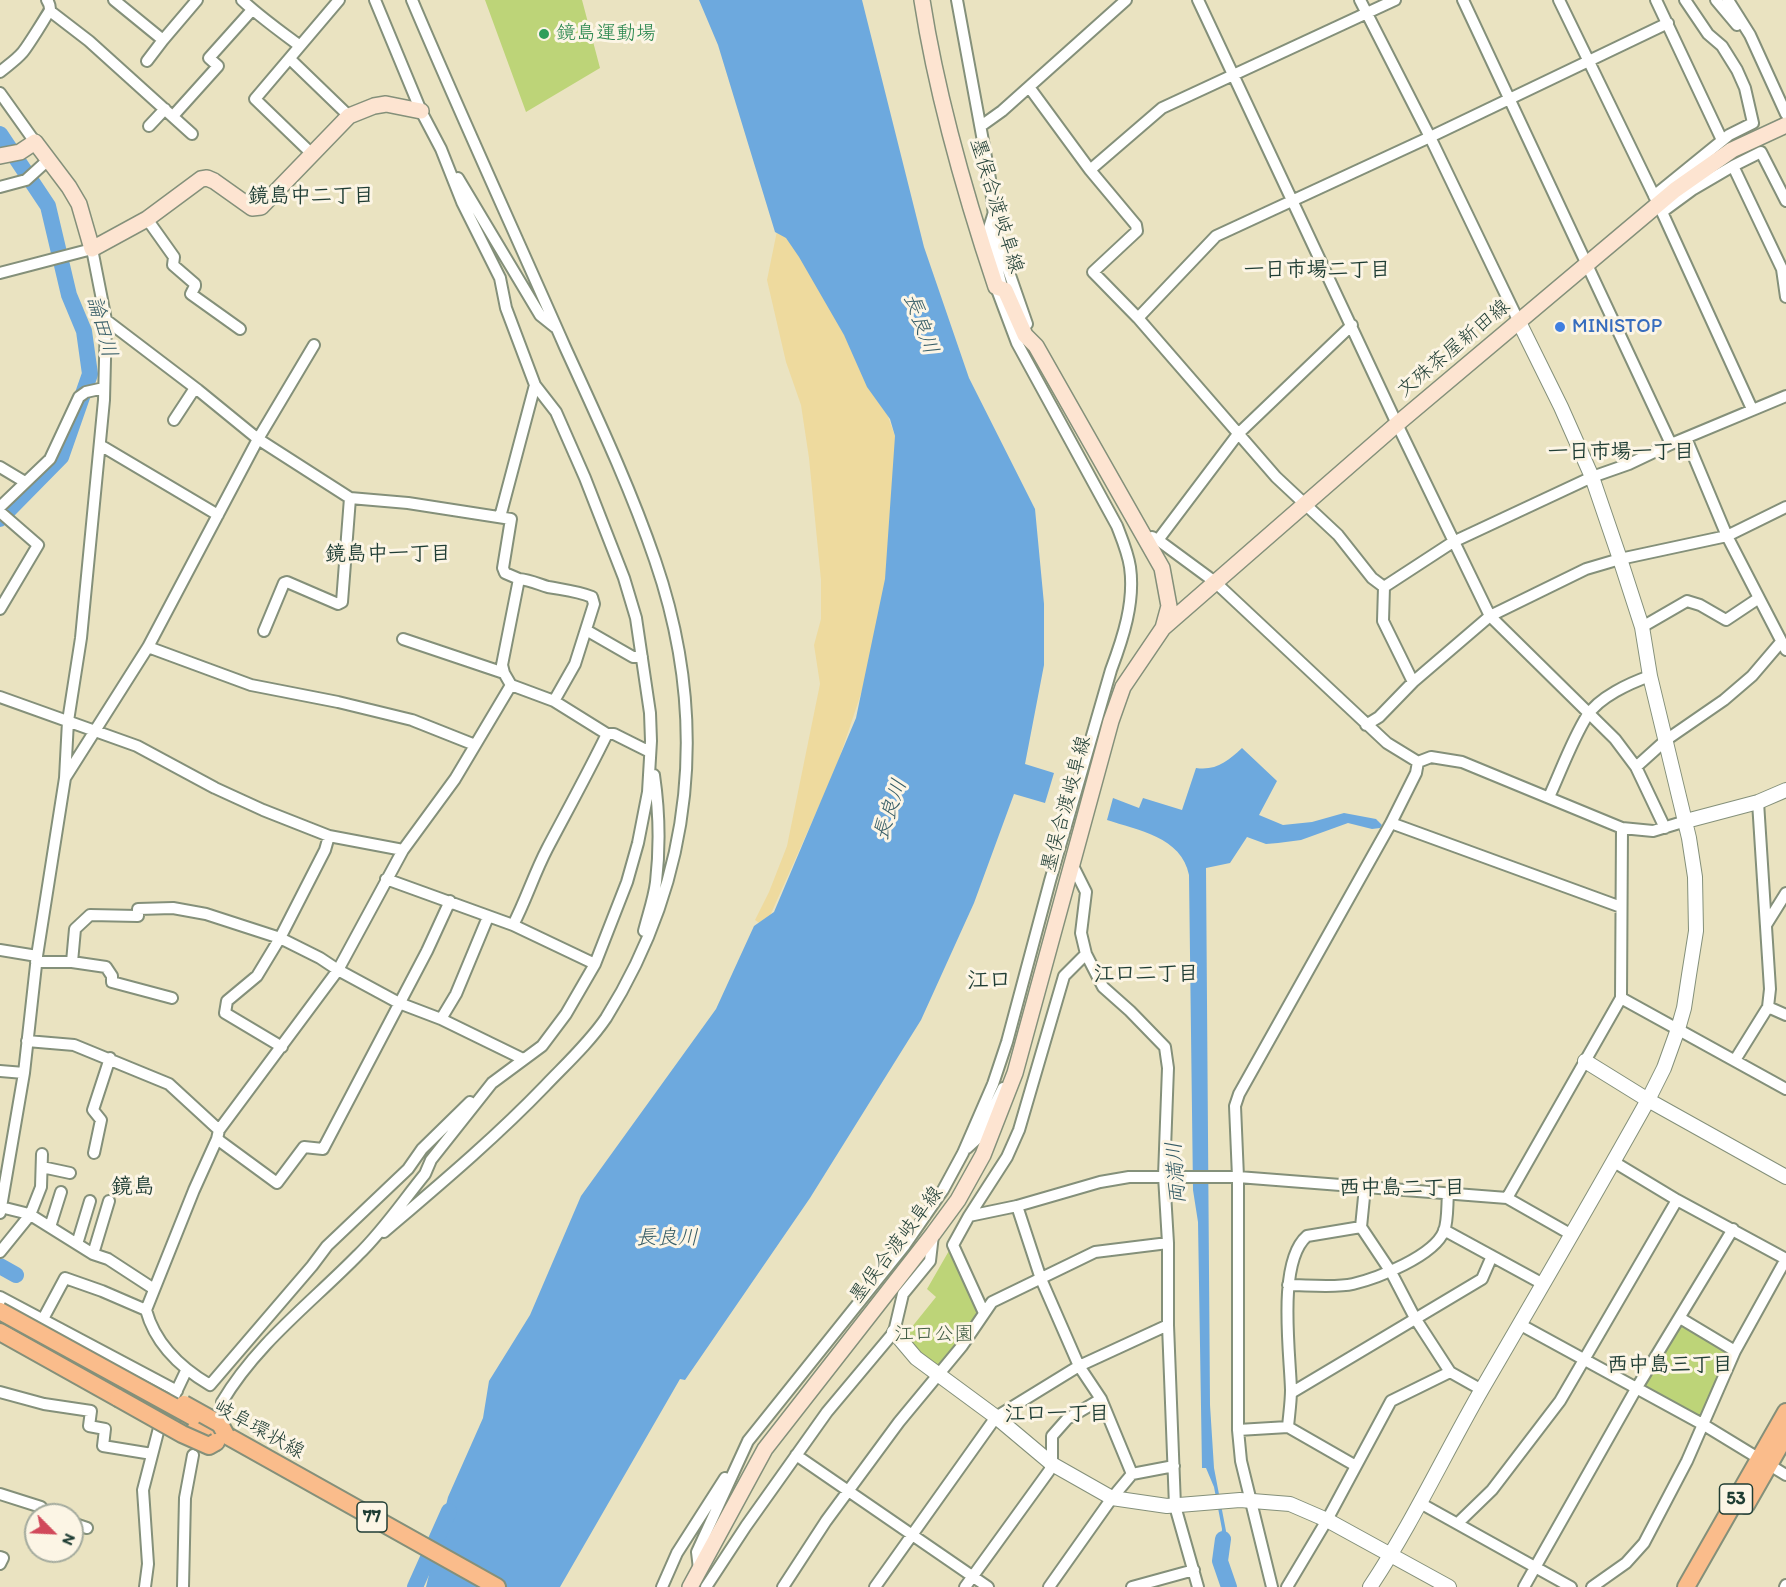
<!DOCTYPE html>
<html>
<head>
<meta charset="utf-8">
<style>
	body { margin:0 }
	#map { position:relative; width:1786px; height:1587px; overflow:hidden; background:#eae3c1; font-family:Itim,sans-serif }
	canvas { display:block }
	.north { position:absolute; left:24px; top:1503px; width:60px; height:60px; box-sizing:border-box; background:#fcf5e5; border:2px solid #a4ab9e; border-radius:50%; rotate:114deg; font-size:16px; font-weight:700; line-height:24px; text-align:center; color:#1f3d34 }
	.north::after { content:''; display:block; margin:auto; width:21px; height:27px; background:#d1495b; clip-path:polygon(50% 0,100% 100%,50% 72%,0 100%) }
</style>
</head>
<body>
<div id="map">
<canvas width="1786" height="1587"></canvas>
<div class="north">N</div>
</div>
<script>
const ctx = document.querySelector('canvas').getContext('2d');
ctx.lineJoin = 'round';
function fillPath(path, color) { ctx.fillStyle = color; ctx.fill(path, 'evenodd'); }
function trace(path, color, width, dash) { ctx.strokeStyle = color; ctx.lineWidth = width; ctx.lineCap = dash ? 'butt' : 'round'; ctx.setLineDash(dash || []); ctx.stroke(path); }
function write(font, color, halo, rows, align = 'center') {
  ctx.font = font + ' Itim,"Klee One",sans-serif'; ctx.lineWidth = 6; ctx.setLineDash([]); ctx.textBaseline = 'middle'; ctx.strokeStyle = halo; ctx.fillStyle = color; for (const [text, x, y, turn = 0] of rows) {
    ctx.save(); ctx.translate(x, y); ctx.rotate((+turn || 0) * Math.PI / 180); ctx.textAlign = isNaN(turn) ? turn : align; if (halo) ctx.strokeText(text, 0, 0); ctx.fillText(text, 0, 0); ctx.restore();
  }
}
const green = new Path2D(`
	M485,0H582L600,68L526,112Z
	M950,1249L979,1311L937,1370L903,1338L936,1297L927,1289Z
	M1681,1322L1735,1354L1698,1422L1641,1387Z`);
const sand = new Path2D(`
	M777,231L792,239L886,411L896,439L894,546L875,652L836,768L765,927L755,920L769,892L787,846L820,684L814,645L821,619V580L809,458L801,405L786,362L767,280Z`);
const water = new Path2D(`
	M699,0H862L924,247L969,378L1035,509L1044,604V665L1025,764L1054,773L1045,803L1014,794L974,903L921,1020L810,1198L685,1380L680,1379L560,1587H426L448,1497L483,1418L489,1381L530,1315L581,1196L716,1009L754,926L774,912L856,718L885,579L895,436L890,419L867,387L844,335L799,257L786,238L775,232L718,45Z
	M1242,748L1277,781L1259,815L1283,825L1312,822L1344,813L1376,819L1382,825L1380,828L1372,829L1348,823L1301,840L1278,843L1266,844L1247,837L1230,863L1206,868L1210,1405L1214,1468L1226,1531L1225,1554L1236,1587H1231L1219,1557L1222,1529L1214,1487L1206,1468H1202L1198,1222L1193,1190L1189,875C1182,837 1137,830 1107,820L1113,798L1139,808L1143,798L1182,810L1196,768C1216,771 1228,761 1242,748Z`);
const river = new Path2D(`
	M0,134L48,206L69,295L84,331L90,374L61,457L0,519
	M0,1266L16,1275
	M1223,1539L1220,1561L1229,1587
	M415,1587L449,1511`);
const minorTunnel = new Path2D(`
	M209,1425L222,1402`);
const minor = new Path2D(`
	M114,0L163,40L197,0
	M242,0C260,17 280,31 300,46
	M957,0L990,179L996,235L1027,324
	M1198,0L1397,424L1490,616L1615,739L1636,767
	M1360,0L1430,137L1519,322
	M1463,0L1671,444
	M1559,0L1662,212L1752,409
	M1656,0L1722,140
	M1716,0L1737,25
	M1728,0L1750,35L1786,114
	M50,11L89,41L192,134
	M290,59L349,116
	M147,61L163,40
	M0,72C7,66 16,60 22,53C26,49 50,11 50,9C50,5 49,3 47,0
	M1029,87L1090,170L1136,225L1137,231L1093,272L1138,318L1276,477L1338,535L1372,578L1384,587
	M0,93L35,142
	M173,116L218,66L209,58L252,10
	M149,126L165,109
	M981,126L1002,111L1126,0
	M312,154L255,99L339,0
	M1733,166L1761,152L1786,201
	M1090,170L1162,108L1395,0
	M458,178L540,315L555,327
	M0,187L26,180L48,160
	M1654,196L1729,135L1753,123L1745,88L1737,70L1722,46L1708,34L1685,0
	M1662,212L1692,190L1733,166L1782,269L1786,297
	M147,219L174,257L173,265L195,284V286L191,294L240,329
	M0,273L92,249L106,320L104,400L81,638L68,721L65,778L37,956L24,1073L0,1213
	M1138,318L1216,236L1430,137L1668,23
	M106,320L198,390L258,439L350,498L408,503L511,519L503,568L505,573L519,579L502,665L504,673L511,685L554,701L607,734H614L650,752
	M174,420L195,388
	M1686,438L1727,536L1759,598
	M100,445L218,515
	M0,467L25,482
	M0,507L50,459L79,397L86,392L104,388
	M0,512L38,545L0,609
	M500,517L535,385
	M1152,537L1158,540L1238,434L1352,325
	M1158,540L1215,582L1387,743L1418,762L1431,757L1462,762L1622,828L1621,998L1507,1198
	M519,579C530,580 538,584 548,587C564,590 577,591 592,597L594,604L575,664L554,701
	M1384,587L1453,542L1592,477L1629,464L1671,444L1786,396
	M1384,587L1383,621L1413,682
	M1642,627L1687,601L1700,605L1726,620L1759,598L1786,650
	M586,630L633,657H642
	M264,631L284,583L287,582L338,604L342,602L350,498
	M403,639L504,673
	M148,647L251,685L338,702L412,720L475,745
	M0,697L137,746L215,788L263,810L329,836L403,850
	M1366,725L1379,717L1413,682L1490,616L1586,569L1620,559L1727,536L1786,507
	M65,778L148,647L258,439L314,345
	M1549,797C1561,771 1572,740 1587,716C1599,697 1630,683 1650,676
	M1391,823L1621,907
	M1622,828L1653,831L1686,821
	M1665,828L1636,767L1666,740L1724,700L1752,676L1781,642
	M1073,866L1086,892L1081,933L1086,954
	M386,879L513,925L595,964
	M513,925C526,900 534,874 547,849C567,811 588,773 607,734
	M1766,925L1786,893
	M644,931C648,915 654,898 656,882C660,847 659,809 654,775
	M0,950L37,956
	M36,962H72L75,929L90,915L138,916V909L173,908L206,914L280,938L320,958L338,970L399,1003L441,1019L523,1059
	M72,962L106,967L112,976V982L172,998
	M1621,998L1786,1089
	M1768,1007L1786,1015
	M441,1019L456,994L488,917
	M27,1041L74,1045L169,1084L219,1130
	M282,1047L225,1013L227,1001L257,976L280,938L325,850L329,836
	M1735,1060L1768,1007L1770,989L1758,802
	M0,1071L24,1073
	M470,1102L422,1149L408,1169L327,1246L312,1266L210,1385C181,1368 155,1343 146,1310L194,1190L217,1139L219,1130L338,970L403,850L455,779L511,685
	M217,1139L277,1183L304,1147L323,1149L427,951L450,901
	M967,1148L979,1137L1003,1088
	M94,1153L101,1120L93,1110L110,1058
	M42,1167L70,1173
	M1365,1187L1361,1227L1391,1272L1415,1318L1450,1372L1482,1390
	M1017,1206L1041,1279L1079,1366L1101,1399L1132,1474L1112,1498L1049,1587
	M1,1207L29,1214L93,1254L108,1259L154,1289
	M969,1216L1007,1157L1019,1130L1064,976L1086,954L1103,987L1130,1011L1165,1047L1168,1068L1164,1176L1168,1243V1325L1175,1506L1198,1587
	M50,1227L61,1192
	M1444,1230L1543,1284
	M384,1232C439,1185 495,1138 545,1086C566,1064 589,1043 606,1018C695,876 709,717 655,560C630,487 597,417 565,347C514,231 461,116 412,0
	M77,1244L90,1201
	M0,1252L30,1215L41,1187L42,1154
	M93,1254L109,1201
	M1288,1285C1306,1285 1336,1288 1353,1284C1378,1278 1434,1256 1444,1231C1448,1221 1447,1205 1448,1194
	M0,1297L177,1391
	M984,1313L953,1245L969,1216L1017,1206L1100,1182L1129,1177H1238L1507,1198L1572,1235
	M1680,1318L1735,1351
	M43,1319L65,1278L102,1291L146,1310
	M1521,1325L1704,1425L1786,1475
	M0,1392L44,1404L91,1411L89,1426L105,1429L103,1446L152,1454
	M1291,1393L1482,1279L1492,1256
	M222,1402C257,1343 311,1303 358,1255C383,1231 403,1201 425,1174L431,1160L492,1083L542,1046L566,1014L595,964L627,882L638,843L648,792L651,741L650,713L636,618L624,578L585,478L556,412L535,385L506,308L500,278L462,202L441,149L421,111L375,0
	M1288,1427C1289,1415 1291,1402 1291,1390C1290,1352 1277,1262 1307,1236L1361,1227
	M1238,1430L1288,1427L1356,1466
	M796,1455L988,1587
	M1132,1474L1174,1466
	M0,1494L41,1507L47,1515
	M1420,1503L1571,1587
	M72,1523L87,1528
	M1458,1523L1492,1490L1560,1401L1677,1200
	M0,1557L3,1558L0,1564
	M699,1569L697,1552L748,1441L905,1245L943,1190L963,1153L993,1084L1007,1042L1050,881L1111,670C1123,638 1135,602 1130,567C1128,553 1122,539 1117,526L1017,343L996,287L1001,283L988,231L994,212
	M145,1587L148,1564L143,1490L159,1428L186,1371
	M183,1587L185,1498L193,1455
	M662,1587L677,1553L725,1478
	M706,1587L746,1526L827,1412L894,1332L903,1294L930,1261L933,1235
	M783,1587L826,1521L899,1422L962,1346L992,1302L1095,1252L1168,1243
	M875,1587L996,1417L1079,1366L1168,1325
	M965,1587L1049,1471L1052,1464V1436L1067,1419L1101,1399
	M1132,1587L1194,1570
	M1272,1587L1241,1461L1238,1430V1177L1235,1106L1239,1094L1391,823L1416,773L1418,762
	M1287,1587L1327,1520L1391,1401L1450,1372
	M1524,1587L1636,1389L1733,1229
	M1592,1587L1626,1563L1644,1543L1687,1461L1735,1351L1786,1259L1677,1200L1614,1162
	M1785,1587L1786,1585`);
const tertiary = new Path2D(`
	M1686,821L1758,802L1786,790
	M1585,1061L1648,1100L1786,1177
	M894,1332L916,1358L996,1417L1052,1464L1112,1498L1167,1506L1240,1500L1290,1504L1327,1520L1449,1587
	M1370,1587C1412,1524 1444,1455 1482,1389C1538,1293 1594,1197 1648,1100L1664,1068L1678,1029L1684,1008L1689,975L1696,931L1695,877L1689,838L1650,676L1642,627L1620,559L1592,477L1561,407L1519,322`);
const secondary = new Path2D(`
	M0,156L20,152L35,142L69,187L79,204L92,249L147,219L201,179L207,178L214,181L252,208L261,207L349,116L374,106L386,104L421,111
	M1163,628L1397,424L1675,190L1732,150L1786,125
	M690,1587L765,1449L933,1234L958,1200L983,1155L1015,1073L1111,721L1123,687L1163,628L1169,606L1162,568L1036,346L1025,335L1005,290L996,287C965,194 937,97 922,0`);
const primary = new Path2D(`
	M0,1332L118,1398
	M188,1426L216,1442
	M215,1429L497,1587
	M1746,1505L1786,1435
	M1686,1587L1786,1412`);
const primaryBridge = new Path2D(`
	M0,1311L193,1417
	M118,1398L182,1434L209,1446L216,1442
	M184,1404L220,1424L226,1435`);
const markers = [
	[544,34,6,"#2e9e5b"],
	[1560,327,6,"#3f7fe0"]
];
const shields = [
	[1736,1499,33],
	[372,1517,30]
];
const shieldNames = [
	["53",1736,1499],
	["77",372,1517]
];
const leisureNames = [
	["鏡島運動場",556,34]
];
const streetNames = [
	["墨俣合渡岐阜線",996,206,73],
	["文殊茶屋新田線",1454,349,-40],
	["墨俣合渡岐阜線",1067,804,-75],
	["墨俣合渡岐阜線",897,1245,-53],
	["岐阜環状線",259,1430,29]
];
const shopNames = [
	["MINISTOP",1572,327]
];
const parkNames = [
	["江口公園",934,1335]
];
const neighbourhoodNames = [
	["鏡島中二丁目",311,197],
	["一日市場二丁目",1317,271],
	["一日市場一丁目",1621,453],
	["鏡島中一丁目",388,555],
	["江口二丁目",1146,975],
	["西中島二丁目",1402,1189],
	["西中島三丁目",1670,1366],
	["江口一丁目",1057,1415]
];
const waterNames = [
	["長良川",920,324,70],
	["論田川",101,327,75],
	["長良川",891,810,-71],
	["両満川",1177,1173,-94],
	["長良川",667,1239]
];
const quarterNames = [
	["江口",989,981],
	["鏡島",133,1187]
];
fillPath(green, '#bdd478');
fillPath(sand, '#eeda9e');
fillPath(water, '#6da9de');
trace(river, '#6da9de', 16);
trace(minorTunnel, '#c1c2a5', 10, [10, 5]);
trace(minor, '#84907a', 14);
trace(tertiary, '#84907a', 16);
trace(secondary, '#84907a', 18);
trace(primary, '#84907a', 20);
trace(minor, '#fff', 10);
trace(tertiary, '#fff', 14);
trace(secondary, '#fde4d1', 15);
trace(primary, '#fabc8b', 16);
trace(primaryBridge, '#84907a', 20, []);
trace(primaryBridge, '#fabc8b', 16);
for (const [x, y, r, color] of markers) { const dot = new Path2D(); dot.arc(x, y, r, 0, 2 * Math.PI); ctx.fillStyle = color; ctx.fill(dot); trace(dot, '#fcf5e5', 2); }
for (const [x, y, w] of shields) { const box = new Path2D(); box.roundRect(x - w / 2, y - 15, w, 30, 4.5); ctx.fillStyle = '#fcf5e5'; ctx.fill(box); trace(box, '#1f3d34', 1.5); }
write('bold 18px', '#1f3d34', null, shieldNames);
write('20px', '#27864d', '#fcf5e5', leisureNames, 'left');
write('20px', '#1f3d34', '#fcf5e5', streetNames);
write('20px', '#366cbe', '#fcf5e5', shopNames, 'left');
write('20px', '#3f5b42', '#fcf5e5', parkNames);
write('bold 21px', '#1f3d34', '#fcf5e5', neighbourhoodNames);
write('italic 21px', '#365d67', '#fcf5e5', waterNames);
write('bold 22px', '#1f3d34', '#fcf5e5', quarterNames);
</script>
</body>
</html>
